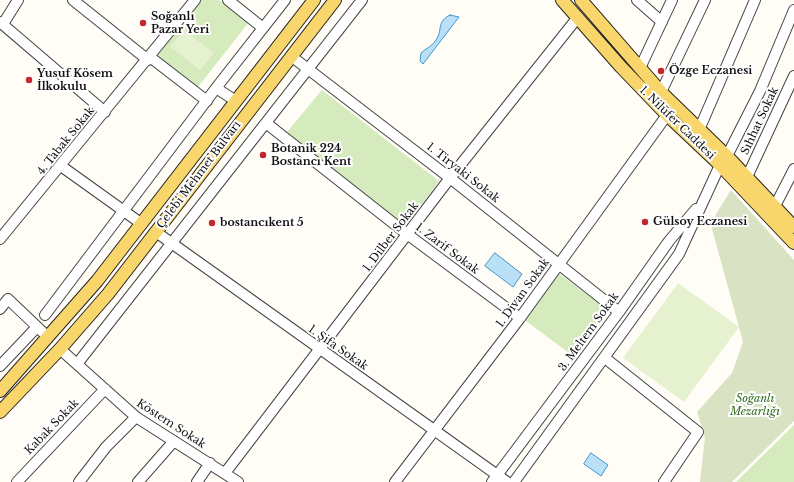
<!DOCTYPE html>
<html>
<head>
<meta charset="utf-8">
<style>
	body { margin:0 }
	canvas { display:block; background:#fffdf5 }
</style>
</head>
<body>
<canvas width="794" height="482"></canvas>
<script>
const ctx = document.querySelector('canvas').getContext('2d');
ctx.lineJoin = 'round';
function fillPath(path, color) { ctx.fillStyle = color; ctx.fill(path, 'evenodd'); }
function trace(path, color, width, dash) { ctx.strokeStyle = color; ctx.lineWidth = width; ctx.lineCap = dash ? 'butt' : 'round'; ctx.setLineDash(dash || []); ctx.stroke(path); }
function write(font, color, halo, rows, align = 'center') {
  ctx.font = font + ' "Libre Baskerville",serif'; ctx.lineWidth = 4; ctx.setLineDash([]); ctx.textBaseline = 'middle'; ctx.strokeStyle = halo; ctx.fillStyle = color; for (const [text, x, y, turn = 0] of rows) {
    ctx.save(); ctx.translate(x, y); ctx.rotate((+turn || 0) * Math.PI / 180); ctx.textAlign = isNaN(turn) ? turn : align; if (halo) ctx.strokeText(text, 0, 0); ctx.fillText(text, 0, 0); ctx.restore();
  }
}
const green = new Path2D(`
	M201,0H219L249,22L198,87L156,55Z
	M322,90L439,181L404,228L287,132Z
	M557,274L561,275L607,310L573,356L526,321H522Z
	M794,425V482H736Z`);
const cemetery = new Path2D(`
	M731,190L794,260V421L732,482H700L705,437L697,412L732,373L743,342L712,229L716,214Z`);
const pitch = new Path2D(`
	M184,30L214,53L200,70L170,47Z
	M678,283L739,327L684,402L623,358Z`);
const water = new Path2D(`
	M450,15L459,17L423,64L420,61L421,53C426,48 433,46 436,40C443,30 436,22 450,15Z
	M495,253L522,274L513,287L485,266Z
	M591,453L608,465L601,476L584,464Z`);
const minor = new Path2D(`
	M73,0L148,60
	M228,0L263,28
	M637,0L662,22
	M0,22L105,112
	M3,24L18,0
	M291,56L450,178L619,312
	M150,57L207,101
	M640,68L672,0
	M216,88L236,101
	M661,92L705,0
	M266,123L407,234L520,318
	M699,130L755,0
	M61,166L142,224
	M747,177L794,76
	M775,206L794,169
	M156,232L507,482
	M0,239L195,0
	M0,309L8,299L48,337
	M45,315L216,88L285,0
	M60,349L136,417L238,482
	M605,358L698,432L664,482
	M77,364L362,0
	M0,366L37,327
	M225,473L450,178L578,17
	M17,482L105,389
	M79,482L106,447L136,417
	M138,482L174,441
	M197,482L210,463
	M395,482L520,318L667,115
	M492,482L619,312L669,241L696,209
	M514,482L679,254L720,165L727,156L760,91L794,10`);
const major = new Path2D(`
	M562,0L621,67L667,115L720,165L794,243
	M581,0L661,92L727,156L794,227
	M0,391L97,281L314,0
	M0,412L60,349L108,294L335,0`);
const markers = [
	[143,23,4,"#c4262e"],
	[661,71,4,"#c4262e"],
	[29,80,4,"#c4262e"],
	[263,155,4,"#c4262e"],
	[645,222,4,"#c4262e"],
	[212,223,4,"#c4262e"]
];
const poiNames = [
	["Soğanlı",151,17],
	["Pazar Yeri",151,30],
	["Özge Eczanesi",669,71],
	["Yusuf Kösem",37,74],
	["İlkokulu",37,87],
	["Botanik 224",271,149],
	["Bostancı Kent",271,162],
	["Gülsoy Eczanesi",653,222],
	["bostancıkent 5",220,223]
];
const streetNames = [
	["Sıhhat Sokak",760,121,-65],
	["1. Nilüfer Caddesi",677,123,44],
	["4. Tabak Sokak",66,141,-51],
	["1. Tiryaki Sokak",463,173,38],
	["Çelebi Mehmet Bulvarı",199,175,-53],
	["1. Dilber Sokak",391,237,-53],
	["1. Zarif Sokak",447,249,37],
	["1. Divan Sokak",523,293,-54],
	["3. Meltem Sokak",589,332,-54],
	["1. Şifa Sokak",338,348,35],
	["Köstem Sokak",171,424,33],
	["Kabak Sokak",52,427,-46]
];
const parkNames = [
	["Soğanlı",755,399],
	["Mezarlığı",755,412]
];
fillPath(green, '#d5ebbd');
fillPath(cemetery, '#d9e3c4');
fillPath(pitch, '#e6f2cf');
fillPath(water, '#b9e0f7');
trace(water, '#3f96cf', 1);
trace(minor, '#444', 12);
trace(major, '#222', 14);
trace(minor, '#fff', 10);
trace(major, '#f9d66b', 12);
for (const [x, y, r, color] of markers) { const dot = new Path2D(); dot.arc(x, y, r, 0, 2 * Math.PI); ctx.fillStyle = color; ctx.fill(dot); trace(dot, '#fff', 1.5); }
write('bold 11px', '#111', '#fff', poiNames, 'left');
write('11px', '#111', '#fff', streetNames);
write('italic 11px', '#2f6b1f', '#fff', parkNames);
</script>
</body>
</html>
